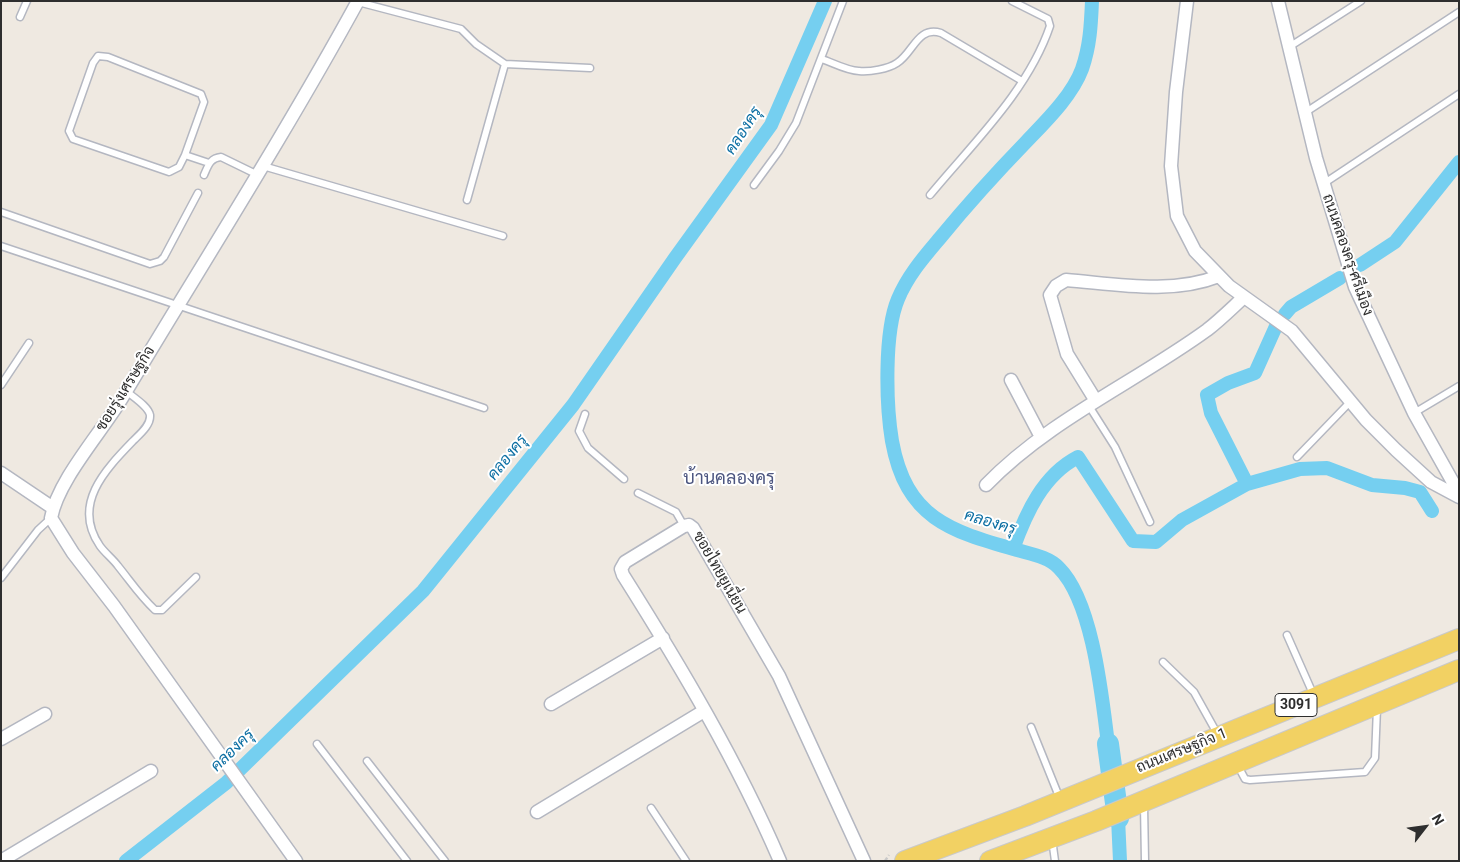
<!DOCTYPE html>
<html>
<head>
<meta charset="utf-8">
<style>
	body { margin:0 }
	#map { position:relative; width:1460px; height:862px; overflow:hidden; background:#efe9e1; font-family:Roboto,sans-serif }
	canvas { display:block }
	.frame { position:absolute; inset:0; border:2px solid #2e2e2e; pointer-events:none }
	.north { position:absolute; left:1400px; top:802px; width:50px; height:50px; -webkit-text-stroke:4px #fff; paint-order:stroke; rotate:60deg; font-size:14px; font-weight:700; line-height:20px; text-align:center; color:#2e2e2e }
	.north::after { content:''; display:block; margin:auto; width:18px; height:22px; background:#2e2e2e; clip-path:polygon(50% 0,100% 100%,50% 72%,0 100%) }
</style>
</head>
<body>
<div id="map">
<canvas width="1460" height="862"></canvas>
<div class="frame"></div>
<div class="north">N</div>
</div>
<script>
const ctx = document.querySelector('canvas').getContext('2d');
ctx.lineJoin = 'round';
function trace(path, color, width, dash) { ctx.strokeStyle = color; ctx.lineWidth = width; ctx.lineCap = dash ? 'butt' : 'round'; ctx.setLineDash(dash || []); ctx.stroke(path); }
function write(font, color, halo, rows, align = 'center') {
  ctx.font = font + ' Roboto,Sarabun,sans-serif'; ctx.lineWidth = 4; ctx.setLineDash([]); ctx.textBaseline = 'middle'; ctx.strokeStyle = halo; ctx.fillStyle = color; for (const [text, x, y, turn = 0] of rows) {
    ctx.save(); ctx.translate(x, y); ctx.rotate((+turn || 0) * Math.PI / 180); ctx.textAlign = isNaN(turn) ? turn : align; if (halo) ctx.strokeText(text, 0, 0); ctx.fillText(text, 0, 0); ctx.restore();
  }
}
const canal = new Path2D(`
	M1092,1C1091,25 1090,46 1082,69C1072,96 1045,122 1026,142C996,173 967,205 940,238C924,257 908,275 898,299C884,332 886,405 892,441C906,518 949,531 1017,550C1031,554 1049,557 1059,568C1093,602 1102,697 1108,744
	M1360,265L1395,242L1459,162
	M1285,314L1291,307L1340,278
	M1247,484L1211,413L1207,395L1228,383L1255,373L1277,324
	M1013,549C1026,513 1043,475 1078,457L1133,541L1156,542L1182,520L1247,484L1300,469L1327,468L1372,485L1405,488L1420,492L1432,511
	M1118,818L1120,861
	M126,861L226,783L423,591L573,405L675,258L771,125L825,1`);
const river = new Path2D(`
	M1108,744L1118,818`);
const path = new Path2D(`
	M885,861L889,855`);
const lane = new Path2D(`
	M358,2L461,29L476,44L505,64L590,68
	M20,17L27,1
	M1289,47L1361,1
	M822,59C833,63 848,71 859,71C870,72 888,69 897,63C914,52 917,26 941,33L1022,81
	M1306,112L1459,12
	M185,155L204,102L201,94L108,57L98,56L93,63L69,131L73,139L169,172L179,167L185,155L209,163
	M263,166L503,236
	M204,175C208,166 210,158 221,157L258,175
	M1323,184L1459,94
	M754,185L779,151L796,123L843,1
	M930,195C973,143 1028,91 1050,26L1048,19L1012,1
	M467,200L505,64
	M1,212L150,264L160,261L164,257L198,193
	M1,246L484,408
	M1,385L29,343
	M126,391C133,397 148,406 150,415C151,425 140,434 134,440C106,469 71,504 100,546C105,553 113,559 118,566C131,582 140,596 155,610H162L196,577
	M1089,406L1115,447L1150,522
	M1414,413L1459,386
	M585,414L579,431L588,448L624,479
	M1297,457L1351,401
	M638,493L676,512L684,526
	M1,578L38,530L51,518
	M1287,635L1314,696
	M1163,662L1194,692L1218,735
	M1031,727L1060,799
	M317,744L407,861
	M367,761L445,861
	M1238,766L1245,779L1250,780L1365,772L1375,758L1377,708
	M1144,805L1145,861
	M651,808L686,861
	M1052,839L1055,861`);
const street = new Path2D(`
	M1187,1L1176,92L1171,166L1177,216L1195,251L1229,286L1292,331L1366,420L1396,450L1431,482L1459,497
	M1278,1L1316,158L1355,287L1414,413L1459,493
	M1011,380L1041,437
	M1096,401L1067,354L1050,295L1056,286L1066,280C1116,284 1171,295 1219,276
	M1,473L53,508
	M986,485C1049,420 1134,383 1207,330C1220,320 1232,308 1244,297
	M551,704L663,638
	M1,739L45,714
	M537,812L704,711
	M1,861L151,771
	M296,861L114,606L73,553L51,518C58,480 101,433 122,398C201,266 284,136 358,1
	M780,861C737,761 681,667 623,575L621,569L625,562L684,526L689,525L693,528L779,676L864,861`);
const primary = new Path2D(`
	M905,861L1025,816L1459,639
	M990,861L1096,821L1459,670`);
const shields = [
	[1296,705,42]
];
const shieldNames = [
	["3091",1296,705]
];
const streetNames = [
	["ถนนคลองครุ-ศรีเมือง",1347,255,71],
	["ซอยรุ่งเศรษฐกิจ",126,389,-58],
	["ซอยไทยยูเนี่ยน",719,573,60],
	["ถนนเศรษฐกิจ 1",1182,751,-22]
];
const waterNames = [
	["คลองครุ",744,131,-57],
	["คลองครุ",508,458,-51],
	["คลองครุ",990,523,17],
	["คลองครุ",233,751,-44]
];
const quarterNames = [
	["บ้านคลองครุ",729,479]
];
trace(canal, '#75cff0', 14);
trace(river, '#75cff0', 22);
trace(lane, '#b4b7c1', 9);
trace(street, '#b4b7c1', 15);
trace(primary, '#c9c9c9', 22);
trace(path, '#c9c9c9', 2.5, [4, 2.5]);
trace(lane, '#fff', 6);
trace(street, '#fff', 12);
trace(primary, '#f2d163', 20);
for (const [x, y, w] of shields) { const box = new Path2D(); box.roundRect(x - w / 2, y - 11.5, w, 23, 4); ctx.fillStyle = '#fff'; ctx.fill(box); trace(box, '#2e2e2e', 1); }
write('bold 14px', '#2e2e2e', null, shieldNames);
write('15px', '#2e2e2e', '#fff', streetNames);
write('italic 16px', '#0d6fa3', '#fff', waterNames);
write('18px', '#4d5680', '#fff', quarterNames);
</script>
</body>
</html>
